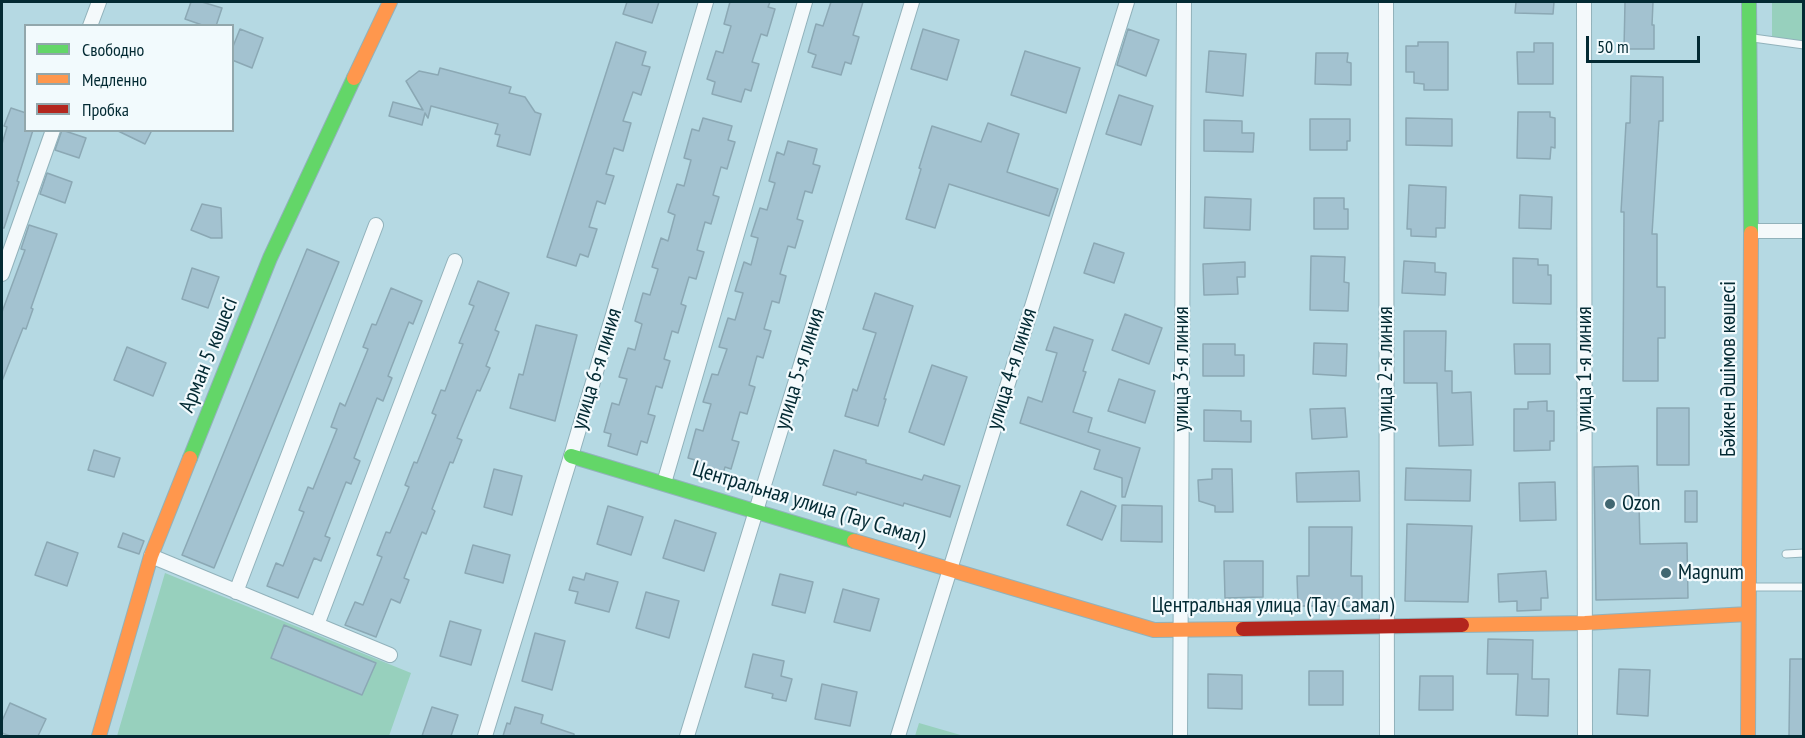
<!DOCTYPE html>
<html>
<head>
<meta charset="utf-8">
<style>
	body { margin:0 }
	#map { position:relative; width:1805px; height:738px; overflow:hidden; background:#b5d9e3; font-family:"PT Sans Narrow",sans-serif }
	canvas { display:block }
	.frame { position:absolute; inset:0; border:3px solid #032a33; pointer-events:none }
	.legend { position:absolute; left:24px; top:24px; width:210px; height:108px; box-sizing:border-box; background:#f2fafd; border:2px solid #92a7ac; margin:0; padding:8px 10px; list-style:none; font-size:18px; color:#032a33 }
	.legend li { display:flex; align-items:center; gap:12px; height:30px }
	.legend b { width:30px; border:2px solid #92a7ac }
	.scale { position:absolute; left:1586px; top:36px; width:114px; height:27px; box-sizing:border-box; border:3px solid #032a33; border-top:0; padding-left:8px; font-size:18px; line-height:21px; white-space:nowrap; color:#032a33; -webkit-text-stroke:4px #f2fafd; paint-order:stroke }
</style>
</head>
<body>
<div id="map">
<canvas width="1805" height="738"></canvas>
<div class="frame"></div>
<ul class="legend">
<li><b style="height:8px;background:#63d668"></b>Свободно</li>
<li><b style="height:8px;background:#ff974d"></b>Медленно</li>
<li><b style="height:8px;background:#b3261e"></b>Пробка</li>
</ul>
<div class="scale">50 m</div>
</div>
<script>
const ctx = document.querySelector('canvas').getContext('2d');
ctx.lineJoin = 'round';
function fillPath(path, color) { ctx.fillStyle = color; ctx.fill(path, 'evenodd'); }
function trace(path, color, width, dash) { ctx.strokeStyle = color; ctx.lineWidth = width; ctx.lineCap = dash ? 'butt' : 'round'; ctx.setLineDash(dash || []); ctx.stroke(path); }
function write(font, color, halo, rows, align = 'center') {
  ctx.font = font + ' "PT Sans Narrow",sans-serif'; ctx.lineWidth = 4.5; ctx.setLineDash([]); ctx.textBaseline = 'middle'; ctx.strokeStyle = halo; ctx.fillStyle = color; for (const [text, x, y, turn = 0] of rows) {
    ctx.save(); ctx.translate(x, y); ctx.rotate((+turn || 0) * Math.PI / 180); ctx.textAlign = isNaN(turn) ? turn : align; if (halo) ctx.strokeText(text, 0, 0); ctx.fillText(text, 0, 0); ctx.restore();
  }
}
const green = new Path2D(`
	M1772,2H1803V41L1772,40Z
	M165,573L411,673L389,736H117Z
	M919,723L964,736H915Z`);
const building = new Path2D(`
	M191,2H202L222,8L216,26H205L185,19Z
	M627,2H659L652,23L623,14Z
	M730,2H770L768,7L775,9L767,36L761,34L752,62L759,64L751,91L745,89L741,102L712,94L715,82L707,79L716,51L723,53L731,26L724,24Z
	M831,2H863L853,35L859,37L851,64L845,62L841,75L812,67L816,55L808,52L816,24L823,26Z
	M1516,2H1554L1553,14L1515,13Z
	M1625,2H1653L1652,25H1654V49H1624Z
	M240,29L263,38L252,68L232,60V49Z
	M923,29L959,40L947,80L911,69Z
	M1128,29L1159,40L1146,76L1117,65Z
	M616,42L646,52L642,65L650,67L641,95L633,92L623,121L631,123L623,151L614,148L606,174L614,176L605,204L597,201L589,227L597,229L588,257L580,254L576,266L547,257Z
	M1418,42H1448V90H1424V84L1414,83V72H1406V46H1418Z
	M1534,43H1553V84H1518L1517,52H1534Z
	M1025,51L1080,68L1066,113L1011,95Z
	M1209,51L1246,54L1243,96L1206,92Z
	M1316,53H1348L1347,62L1351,63V85L1315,84Z
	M440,68L511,87L509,93L525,97L535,112L541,114L530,155L497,146L500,135L495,134L498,124L431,106L428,118L425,113L422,125L389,116L393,102L423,110L406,81L419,71L438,75Z
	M1631,76L1663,77V121H1659L1652,234H1657V287H1665V338H1658V381H1623L1624,212H1621L1626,123H1630Z
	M1119,95L1153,106L1141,145L1106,134Z
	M11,108L26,113V130H33L17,181L19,182L4,228H2V144L7,127L4,126Z
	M1518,112H1550V117L1555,118V148L1551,147L1550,159L1517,158Z
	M703,118L732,126L728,140L735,142L727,169L721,167L713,195L719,197L711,224L705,222L697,250L704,252L696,279L689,277L681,304L686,306L678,333L672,331L664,359L670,361L662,388L656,386L648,414L655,416L647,443L641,441L637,455L608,446L611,434L604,432L612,403L619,405L627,379L619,377L628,348L635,350L642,324L635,321L643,293L650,295L658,269L652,267L661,238L668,241L675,215L668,212L677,184L684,186L691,160L684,158L692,129L699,131Z
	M1406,118L1452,119V146L1406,145Z
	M1310,119H1350V141H1347V150H1310Z
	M1204,120L1242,121V133H1254L1253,152L1204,151Z
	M988,123L1019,134L1007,172L1058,189L1049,216L949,184L935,228L906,219L921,169L919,168L932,126L981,142Z
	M62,130L86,138L79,158L55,150Z
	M116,130H152L145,144Z
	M788,141L817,149L813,164L820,166L812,193L805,191L797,219L803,221L795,248L788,246L780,274L786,276L779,303L772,301L764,329L771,331L763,358L757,356L749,385L755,387L747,414L740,412L732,440L739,442L731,469L725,467L721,481L692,472L695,460L688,458L696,429L703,431L711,404L703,402L712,374L718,375L727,349L719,347L728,318L735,320L743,293L735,291L744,262L751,265L758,238L751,236L760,208L767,210L775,183L769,181L777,152L784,155Z
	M47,173L72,182L65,203L40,194Z
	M1409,185L1446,187L1445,228H1436V237L1411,236V229H1407Z
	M1520,195L1552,197L1551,229L1519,228Z
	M1205,197L1251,199L1250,230L1204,228Z
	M1314,198H1344V209H1348V229H1314Z
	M202,204L221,208L222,238H211L191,230Z
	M29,225L57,234L31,308L33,309L26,329L23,328L2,381V312L25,250L21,249Z
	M1094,243L1124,253L1114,283L1084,273Z
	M307,249L339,262L214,568L182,555Z
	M1311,256L1345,257L1344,282L1349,283L1348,311L1310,310Z
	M1513,258L1538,259V265H1548V275H1551V304L1513,303Z
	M1404,261L1435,263V272L1446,273L1445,295L1402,293Z
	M1245,262V277H1237L1238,294L1204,295L1203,264Z
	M192,268L219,277L208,308L182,299Z
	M478,281L509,293L495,330L499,332L486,366L490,368L480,391L477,390L457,438L462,440L453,463L450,462L432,509L435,511L426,534L422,532L404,578L409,580L400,603L391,599L376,637L345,625L355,602L363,605L382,557L377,555L386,532L390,533L409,487L405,485L414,462L417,463L436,415L432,413L441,390L445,391L463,344L459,343L474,306L469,304Z
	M391,288L422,301L413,324L409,322L388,376L392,378L383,401L377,398L354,458L360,461L351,484L346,482L325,536L330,538L321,561L314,558L298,598L267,586L276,563L283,566L304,512L299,510L308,487L313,489L337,429L331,427L340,403L345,406L368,349L363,347L372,324L376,325Z
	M875,293L913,306L884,399H886L878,426L845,416L853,389L857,391L876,333L863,329Z
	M1125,314L1162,328L1149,364L1112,350Z
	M536,325L577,335L555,421L510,408L519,374L523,375Z
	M1054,327L1093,340L1083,371L1086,372L1073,412L1092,418L1088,432L1140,448L1125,497H1122V478L1094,469L1100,450L1020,423L1028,397L1042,402L1057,353L1046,350Z
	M1404,331H1446L1445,371H1452V393L1471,392L1473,445L1439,446L1437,383H1404Z
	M1314,343L1347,344L1346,376L1313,374Z
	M1203,344H1235V355H1244V376H1203Z
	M1514,344H1550V374H1515Z
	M127,347L166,363L153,396L114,380Z
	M932,365L967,377L944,445L909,432Z
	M1119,379L1155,391L1145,423L1108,411Z
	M1547,401V411H1554V441H1550V450L1514,451V409H1528V402Z
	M1345,408L1347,437L1312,439L1310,409Z
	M1657,408H1689V465H1657Z
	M1204,410L1241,411V421H1251V442L1204,441Z
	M94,450L120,458L114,477L88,470Z
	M834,450L866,460V463L922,480L924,475L960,486L950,517L904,503L903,506L857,492L856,495L823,485Z
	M1638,466L1640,544L1687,543L1688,598L1596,600L1594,467Z
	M1406,468L1471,470L1470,501L1405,500Z
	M494,469L522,476L512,515L484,507Z
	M1212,469H1232L1233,512H1215V506L1199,501L1198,480L1212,479Z
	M1359,471L1360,501L1297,502L1296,473Z
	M1555,482L1556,520L1520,521L1519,483Z
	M1081,491L1116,506L1102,540L1067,525Z
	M1685,491H1697V522H1685Z
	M1122,505L1162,506V542L1121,541Z
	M608,506L643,517L631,555L597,544Z
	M675,520L716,533L704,571L663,558Z
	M1407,524L1472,526L1468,602L1405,601Z
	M1309,527H1352L1351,576H1362V606H1298L1297,576H1309Z
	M123,533L144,541L139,554L118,547Z
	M47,542L78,553L67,586L35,575Z
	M473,545L510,555L503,583L465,573Z
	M1224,561H1263V597L1225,598Z
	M1546,571L1548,598H1541V610L1517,611V601L1499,602L1498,574Z
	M586,573L618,582L609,612L575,603L578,592L569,590L573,577L584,580Z
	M780,574L813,582L805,613L772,605Z
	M843,589L879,599L870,631L834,622Z
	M646,592L679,601L669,638L636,628Z
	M450,621L481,630L471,665L440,656Z
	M284,625L376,663L362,695L271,658Z
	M535,633L565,641L552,690L522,681Z
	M1488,639L1533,640L1532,679H1549L1548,716L1516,715L1518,674H1487Z
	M753,654L784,661L781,676L792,679L786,701L772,698L773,694L745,687Z
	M1790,659H1803V736H1789Z
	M1619,669L1650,670L1648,716L1617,714Z
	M1309,671H1343V705H1309Z
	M1208,674L1242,675V709L1208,708Z
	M1420,676H1453V710H1419Z
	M822,684L857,692L850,726L815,719Z
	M10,703L46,719L38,736H10L2,733V721Z
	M432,707L458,715L451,736H422Z
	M515,707L543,715L541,723L574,734V736H503L507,723L510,724Z`);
const lane = new Path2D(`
	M1753,38L1804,45
	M1786,554L1804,553
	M1751,587H1804`);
const street = new Path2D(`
	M1386,2L1387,736
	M1584,2L1585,736
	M90,26L99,2
	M1751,231H1804
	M2,274L53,130
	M664,483L805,2
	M151,556L390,655
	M236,592L376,225
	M317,625L455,261
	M485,736L571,456L706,2
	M687,736L912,2
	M898,736L1127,2
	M1180,736L1184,2`);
const fast = new Path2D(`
	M1749,2L1751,233
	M571,456L854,541
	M190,458L270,258L354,78`);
const slow = new Path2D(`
	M354,78L390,2
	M854,541L1154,630L1243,629
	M1462,625L1585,623L1748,614
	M99,736L151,556L190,458
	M1748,736L1751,233`);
const jam = new Path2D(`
	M1243,629L1462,625`);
const markers = [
	[1610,504,6,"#416771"],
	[1666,573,6,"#416771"]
];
const streetNames = [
	["Арман 5 көшесі",209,355,-68],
	["улица 6-я линия",597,369,-73],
	["улица 5-я линия",800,369,-73],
	["улица 4-я линия",1012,369,-73],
	["улица 3-я линия",1182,369,-90],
	["улица 2-я линия",1386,369,-90],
	["улица 1-я линия",1585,369,-90],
	["Бәйкен Әшімов көшесі",1729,369,-90],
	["Центральная улица (Тау Самал)",809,504,17],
	["Центральная улица (Тау Самал)",1273,606]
];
const poiNames = [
	["Ozon",1622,504],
	["Magnum",1678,573]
];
fillPath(green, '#97d0bd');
fillPath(building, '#a3c2d0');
trace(building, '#8ba8b4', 1.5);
trace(lane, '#91b2bb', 9);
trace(street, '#91b2bb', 16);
trace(fast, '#91b2bb', 16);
trace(slow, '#91b2bb', 16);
trace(jam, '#91b2bb', 16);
trace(lane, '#f4f9fb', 7);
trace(street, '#f4f9fb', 14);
trace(fast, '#63d668', 14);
trace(slow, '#ff974d', 14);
trace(jam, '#b3261e', 14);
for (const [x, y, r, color] of markers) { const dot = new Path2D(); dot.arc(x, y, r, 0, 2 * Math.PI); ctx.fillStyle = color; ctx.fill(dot); trace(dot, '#f2fafd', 2); }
write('22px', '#032a33', '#f2fafd', streetNames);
write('22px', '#032a33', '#f2fafd', poiNames, 'left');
</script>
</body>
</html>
